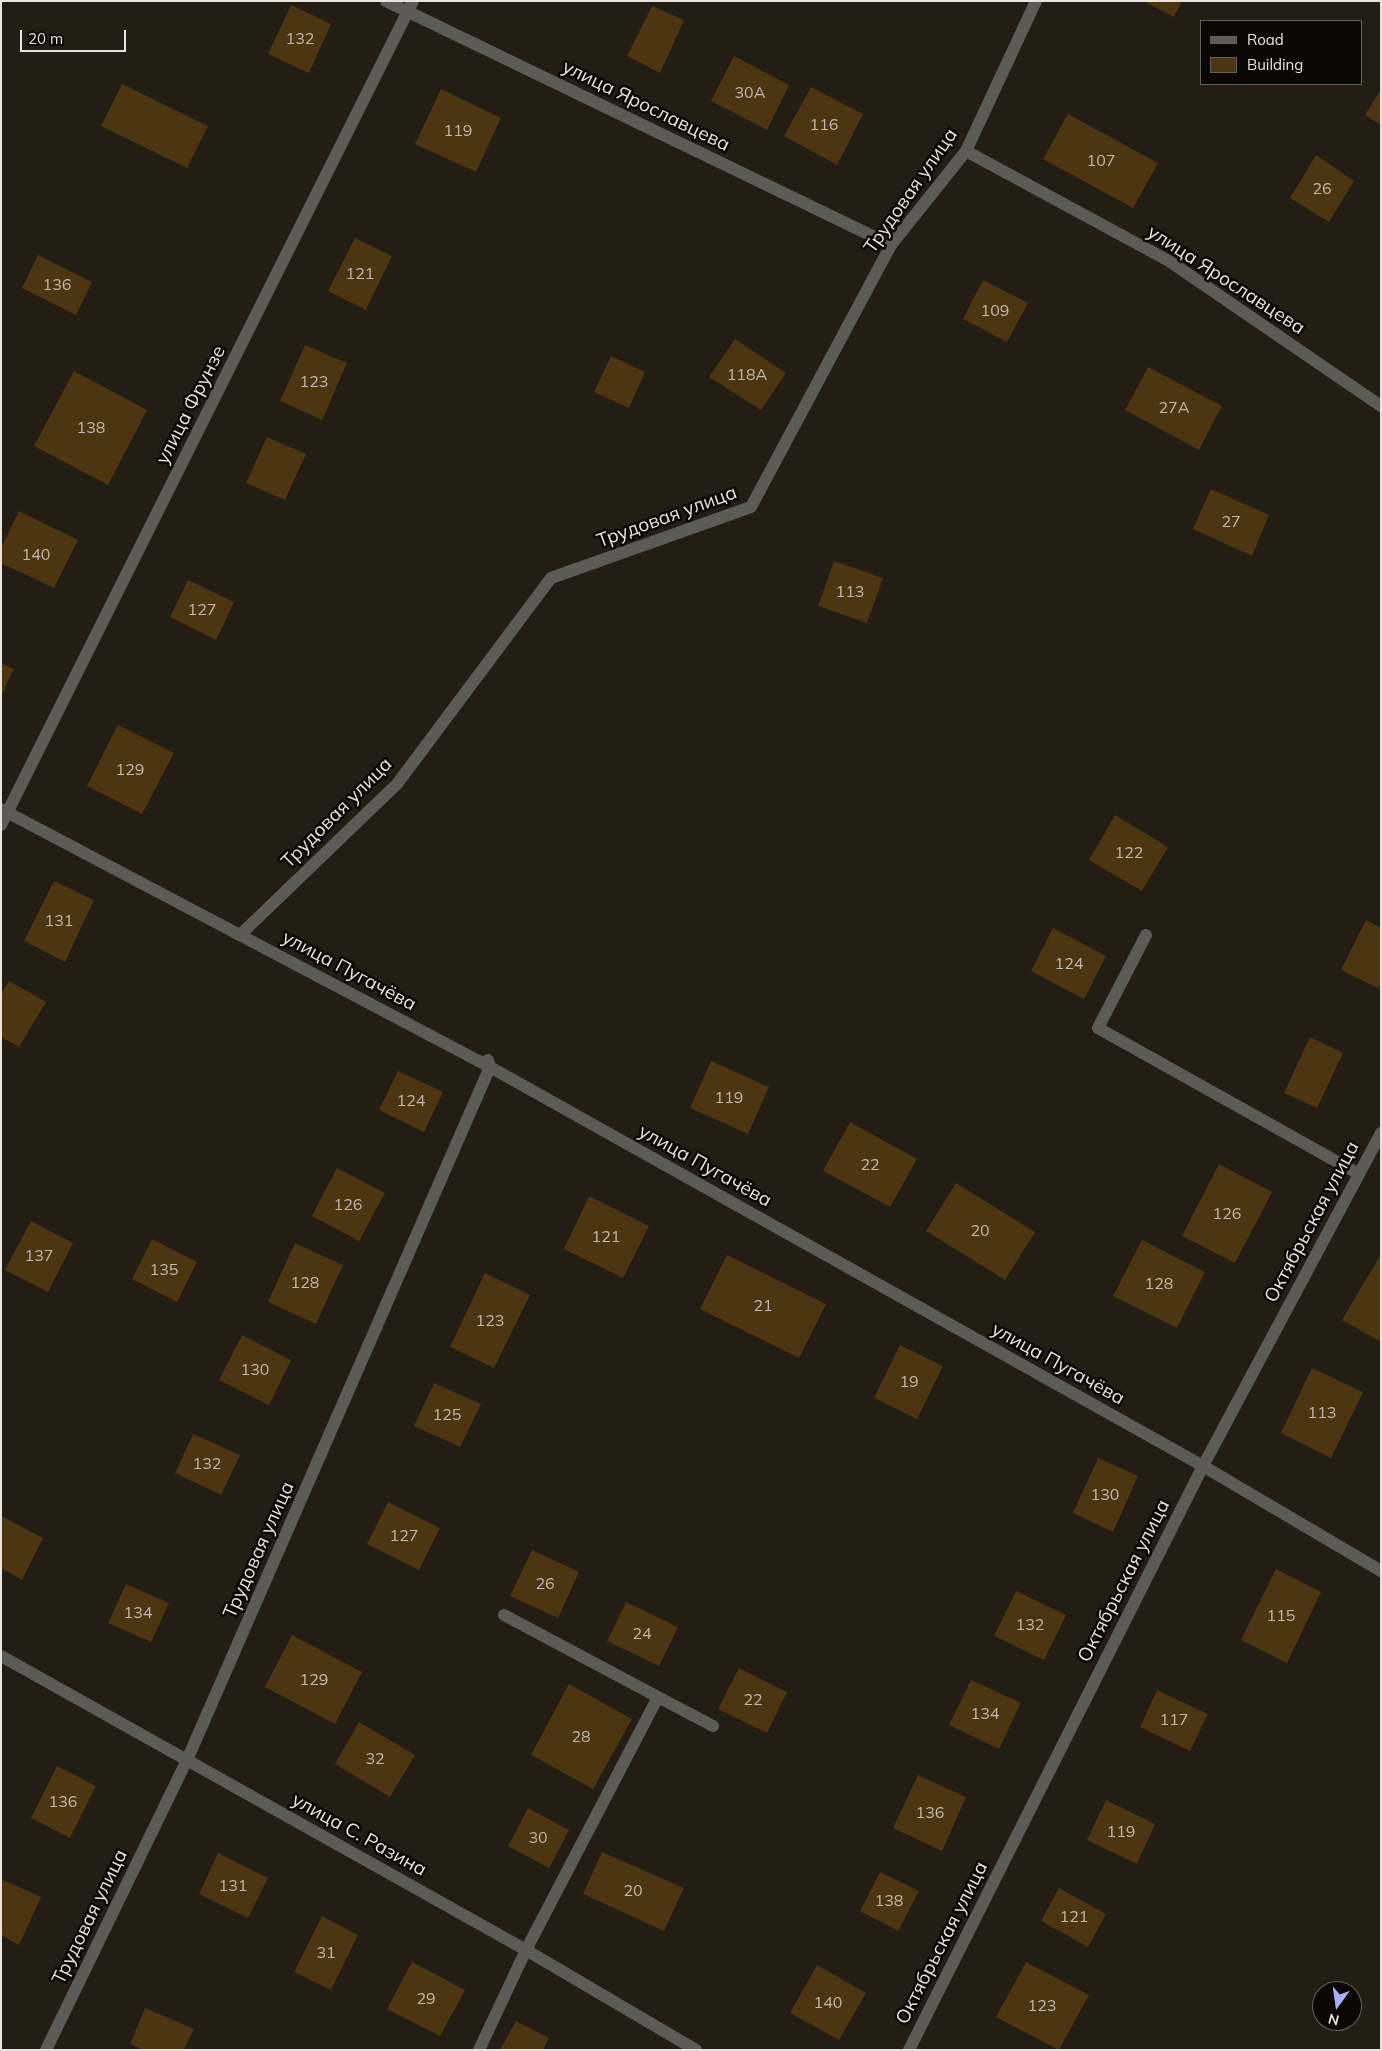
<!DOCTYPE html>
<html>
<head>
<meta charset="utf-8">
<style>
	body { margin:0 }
	#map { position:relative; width:1382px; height:2051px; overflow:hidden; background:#231d14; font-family:Mulish,sans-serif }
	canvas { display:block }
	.frame { position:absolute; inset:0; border:2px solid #e9e4df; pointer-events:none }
	.legend { position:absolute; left:1200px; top:20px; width:162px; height:65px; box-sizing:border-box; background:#0a0705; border:1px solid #635f5c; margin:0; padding:6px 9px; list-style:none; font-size:15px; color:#e9e4df }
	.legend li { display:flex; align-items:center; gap:10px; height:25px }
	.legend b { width:25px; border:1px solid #635f5c }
	.north { position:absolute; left:1312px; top:1981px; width:50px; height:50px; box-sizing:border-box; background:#0a0705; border:1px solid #635f5c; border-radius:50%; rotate:194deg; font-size:14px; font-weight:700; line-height:20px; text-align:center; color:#e9e4df }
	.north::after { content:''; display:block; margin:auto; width:18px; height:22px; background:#a8b0fc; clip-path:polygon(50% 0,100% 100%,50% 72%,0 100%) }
	.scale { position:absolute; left:20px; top:30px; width:106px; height:22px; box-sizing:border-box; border:2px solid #e9e4df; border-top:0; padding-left:6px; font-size:15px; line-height:18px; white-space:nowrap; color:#e9e4df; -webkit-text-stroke:4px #0a0705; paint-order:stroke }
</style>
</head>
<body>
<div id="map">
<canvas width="1382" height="2051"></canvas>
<div class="frame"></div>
<ul class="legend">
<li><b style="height:6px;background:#5d5b56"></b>Road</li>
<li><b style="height:14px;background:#4c3511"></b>Building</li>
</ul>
<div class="north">N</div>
<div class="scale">20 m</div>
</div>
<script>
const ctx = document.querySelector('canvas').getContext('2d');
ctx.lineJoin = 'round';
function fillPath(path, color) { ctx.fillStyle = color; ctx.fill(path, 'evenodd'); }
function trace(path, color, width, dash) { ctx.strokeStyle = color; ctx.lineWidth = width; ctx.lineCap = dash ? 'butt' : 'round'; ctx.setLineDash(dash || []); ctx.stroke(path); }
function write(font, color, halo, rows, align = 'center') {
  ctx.font = font + ' Mulish,sans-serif'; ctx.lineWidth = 5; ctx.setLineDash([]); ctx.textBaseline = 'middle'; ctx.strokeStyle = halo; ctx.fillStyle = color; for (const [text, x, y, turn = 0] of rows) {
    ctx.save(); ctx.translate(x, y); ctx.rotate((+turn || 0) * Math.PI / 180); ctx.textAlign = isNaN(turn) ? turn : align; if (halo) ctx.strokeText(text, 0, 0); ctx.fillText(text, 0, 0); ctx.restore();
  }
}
const building = new Path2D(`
	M1143,1H1182L1174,17Z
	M291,5L331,24L309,73L268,54Z
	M652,6L684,20L660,73L627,56Z
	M734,56L789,85L767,130L711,101Z
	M122,84L208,126L187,168L101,126Z
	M811,87L863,114L837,165L784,136Z
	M441,89L501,118L476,172L415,144Z
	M1381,89V125L1365,115Z
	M1068,114L1158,163L1133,208L1043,159Z
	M1316,155L1354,181L1329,222L1290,198Z
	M355,238L392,256L366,310L328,291Z
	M38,255L92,282L76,315L22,288Z
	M983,280L1028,303L1007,342L963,319Z
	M735,339L786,373L761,410L709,377Z
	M305,345L347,363L322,420L280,401Z
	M611,356L645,372L629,408L594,392Z
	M1148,367L1222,406L1199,450L1125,410Z
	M74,371L147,410L108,485L34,446Z
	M267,437L306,454L285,500L246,483Z
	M1211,489L1269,515L1252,556L1193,529Z
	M19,511L78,540L54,588L1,563V548Z
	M834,561L883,578L867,623L818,606Z
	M188,580L234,602L216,640L170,617Z
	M1,663L14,669L1,696Z
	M118,725L174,753L142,814L87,786Z
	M1115,815L1168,847L1142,891L1089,860Z
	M54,881L94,900L65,962L24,941Z
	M1366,920L1381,928V983L1378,988L1341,970Z
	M1053,928L1106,956L1084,999L1031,971Z
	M9,981L46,1002L19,1047L1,1037V994Z
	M1310,1037L1343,1053L1317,1108L1284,1093Z
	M711,1061L769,1087L748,1134L690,1108Z
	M398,1071L443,1092L424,1132L379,1110Z
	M850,1122L917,1159L890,1207L823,1171Z
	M1219,1164L1272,1192L1235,1263L1182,1236Z
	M337,1168L385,1193L359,1241L312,1216Z
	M956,1183L1035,1232L1005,1280L926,1231Z
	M589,1196L649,1226L623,1278L564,1249Z
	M31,1221L73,1243L48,1292L5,1270Z
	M152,1239L197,1262L177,1302L132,1279Z
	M1142,1240L1205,1272L1177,1328L1113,1296Z
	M295,1243L343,1265L316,1324L268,1302Z
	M1381,1254V1342L1342,1320Z
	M727,1255L826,1304L799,1358L700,1309Z
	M485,1273L530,1295L494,1368L450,1347Z
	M242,1335L291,1360L269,1405L219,1380Z
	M900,1345L943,1366L917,1419L874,1398Z
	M1312,1368L1363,1392L1331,1458L1281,1433Z
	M434,1383L481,1404L460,1447L414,1426Z
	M193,1434L240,1455L221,1495L175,1473Z
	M1098,1458L1138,1476L1113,1532L1073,1513Z
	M388,1502L440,1528L419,1570L367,1544Z
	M1,1516L43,1538L22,1580L1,1568Z
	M532,1550L579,1572L558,1618L510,1596Z
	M1276,1569L1321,1592L1287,1663L1241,1640Z
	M126,1584L169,1603L151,1642L108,1623Z
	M1016,1591L1066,1615L1044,1660L994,1636Z
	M626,1602L678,1627L659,1666L607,1641Z
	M292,1635L362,1672L335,1724L265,1687Z
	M739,1668L787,1692L767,1733L718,1709Z
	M971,1680L1021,1703L999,1749L949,1725Z
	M569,1684L632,1719L593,1789L531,1755Z
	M1157,1690L1208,1714L1190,1751L1140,1727Z
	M359,1722L415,1755L390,1797L335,1764Z
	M57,1766L96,1786L70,1838L31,1818Z
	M918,1775L966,1797L942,1851L893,1828Z
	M1106,1800L1155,1824L1137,1864L1087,1840Z
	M528,1808L569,1830L549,1868L508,1846Z
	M602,1852L684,1888L664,1931L583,1894Z
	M218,1853L268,1878L248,1918L199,1894Z
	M880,1872L919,1891L898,1931L860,1911Z
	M1,1879L41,1897L19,1945L1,1935Z
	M1059,1888L1106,1914L1088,1947L1041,1921Z
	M322,1916L358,1935L331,1990L294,1972Z
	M412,1962L465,1990L440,2036L387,2009Z
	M1026,1962L1089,1995L1059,2050L996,2017Z
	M817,1965L866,1993L839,2040L790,2013Z
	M145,2008L194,2029L184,2050H143L130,2044Z
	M516,2021L549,2038L543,2050H500Z`);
const minor = new Path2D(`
	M386,1L891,245
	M966,151L1169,261L1381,406
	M1,825L413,1
	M240,935L397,784L551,578L751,507L891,245L966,151L1036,1
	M1146,935L1098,1028L1359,1174
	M1,1656L526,1950L696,2050
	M658,1697L713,1726
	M46,2050L187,1760L490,1067L488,1060
	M479,2050L526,1950L658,1697L504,1615
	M909,2050L1203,1466L1381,1133`);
const tertiary = new Path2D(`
	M1,809L490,1067L1203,1466L1381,1571`);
const numberNames = [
	["132",300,39],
	["30А",750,93],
	["116",824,125],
	["119",458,131],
	["107",1101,161],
	["26",1322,189],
	["121",360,274],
	["136",57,285],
	["109",995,311],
	["118А",747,375],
	["123",314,382],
	["27А",1174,408],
	["138",91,428],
	["27",1231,522],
	["140",36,555],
	["113",850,592],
	["127",202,610],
	["129",130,770],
	["122",1129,853],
	["131",59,921],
	["124",1069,964],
	["119",729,1098],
	["124",411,1101],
	["22",870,1165],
	["126",348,1205],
	["126",1227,1214],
	["20",980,1231],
	["121",606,1237],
	["137",39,1256],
	["135",164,1270],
	["128",305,1283],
	["128",1159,1284],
	["21",763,1306],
	["123",490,1321],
	["130",255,1370],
	["19",909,1382],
	["113",1322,1413],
	["125",447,1415],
	["132",207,1464],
	["130",1105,1495],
	["127",404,1536],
	["26",545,1584],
	["134",138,1613],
	["115",1281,1616],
	["132",1030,1625],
	["24",642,1634],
	["129",314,1680],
	["22",753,1700],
	["134",985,1714],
	["117",1174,1720],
	["28",581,1737],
	["32",375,1759],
	["136",63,1802],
	["136",930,1813],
	["119",1121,1832],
	["30",538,1838],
	["131",233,1886],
	["20",633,1891],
	["138",889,1901],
	["121",1074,1917],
	["31",326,1953],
	["29",426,1999],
	["140",828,2003],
	["123",1042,2006]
];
const streetNames = [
	["улица Ярославцева",646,106,26],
	["Трудовая улица",911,191,-55],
	["улица Ярославцева",1226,280,33],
	["улица Фрунзе",191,405,-63],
	["Трудовая улица",667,517,-20],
	["Трудовая улица",337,813,-45],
	["улица Пугачёва",349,971,28],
	["улица Пугачёва",705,1166,29],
	["Октябрьская улица",1312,1222,-62],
	["улица Пугачёва",1058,1364,29],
	["Трудовая улица",259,1550,-66],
	["Октябрьская улица",1124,1581,-63],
	["улица С. Разина",359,1835,29],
	["Трудовая улица",90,1917,-64],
	["Октябрьская улица",942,1943,-63]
];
fillPath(building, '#4c3511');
trace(minor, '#5d5b56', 12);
trace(tertiary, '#5d5b56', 12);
write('16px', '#c2b8ac', null, numberNames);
write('19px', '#e9e4df', '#0a0705', streetNames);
</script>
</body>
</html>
